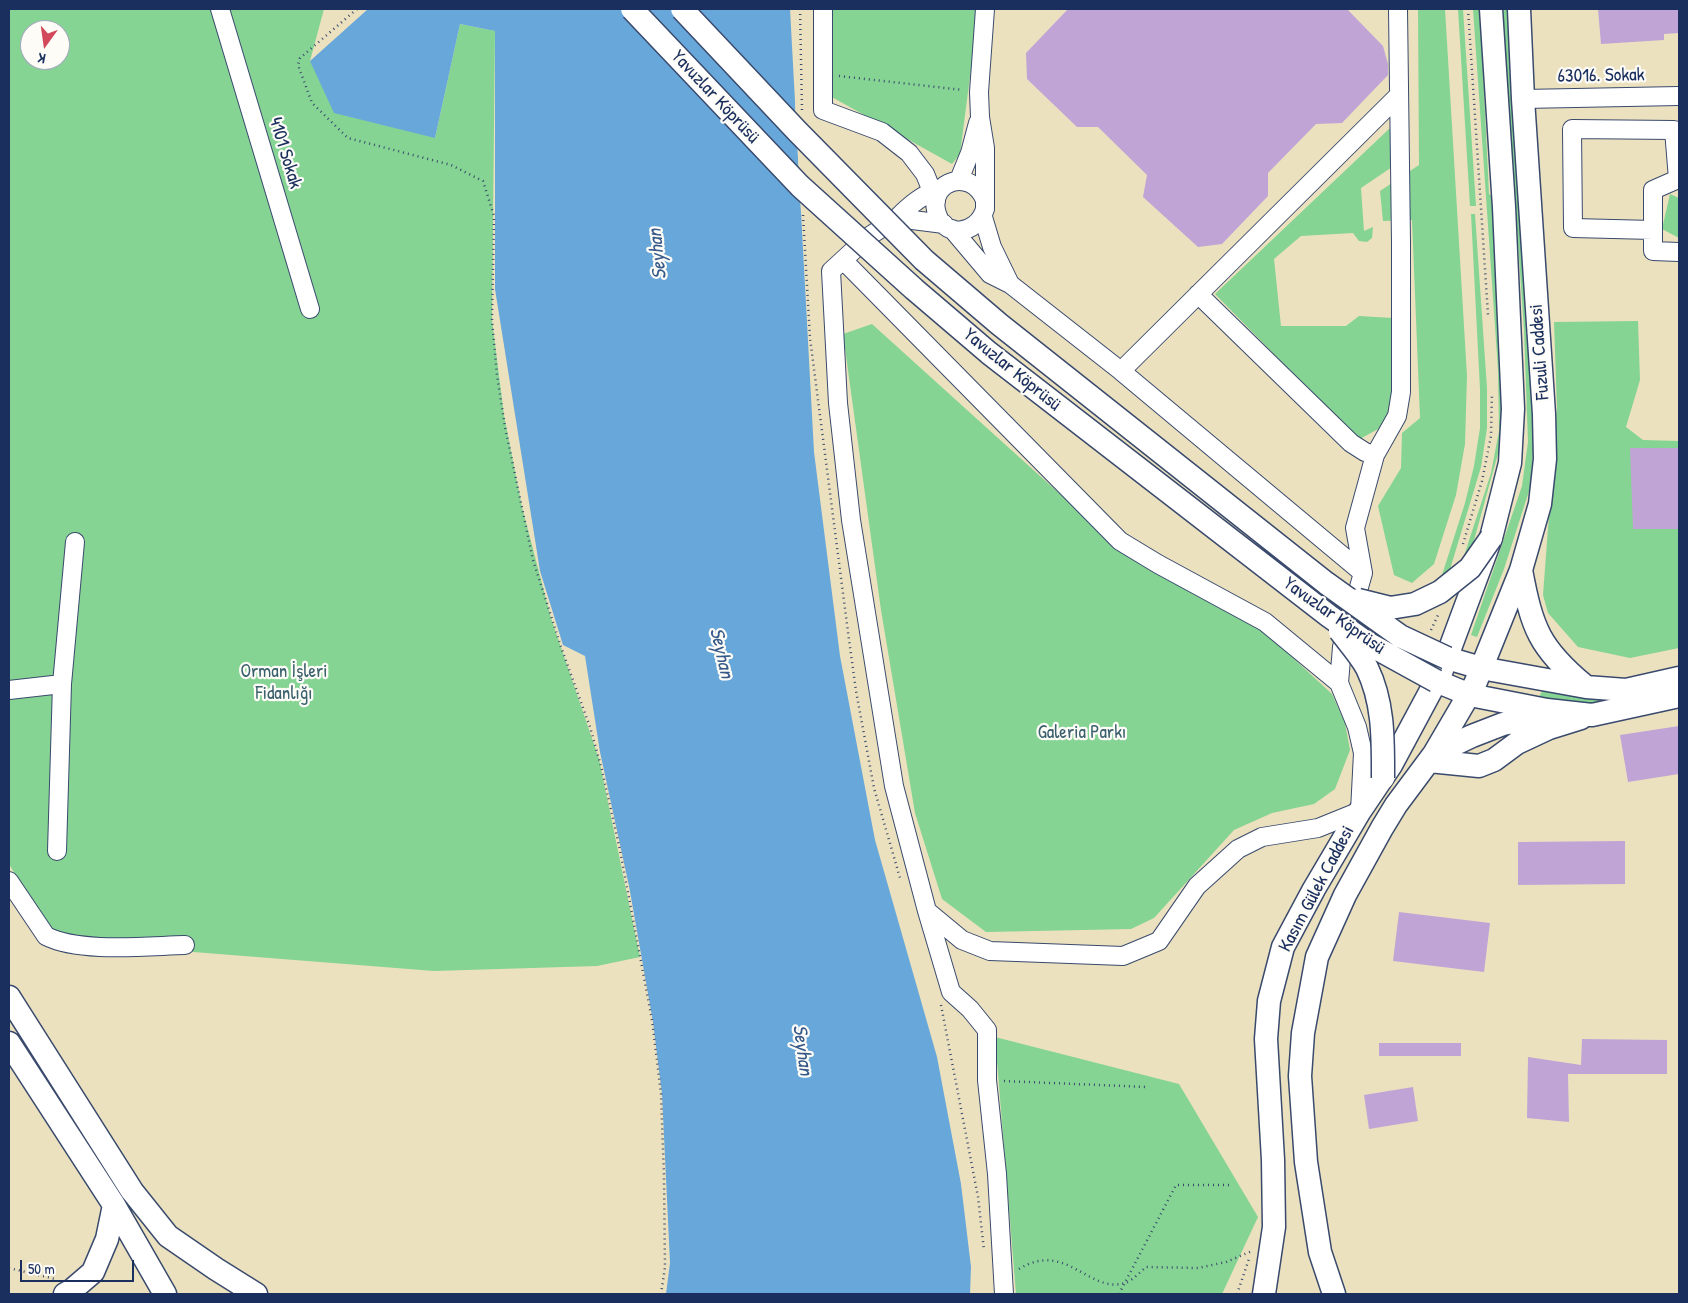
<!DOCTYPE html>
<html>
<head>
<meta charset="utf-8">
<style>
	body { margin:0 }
	#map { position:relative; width:1688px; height:1303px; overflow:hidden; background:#ebe1bf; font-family:"Patrick Hand",sans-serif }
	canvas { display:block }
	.frame { position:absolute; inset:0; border:10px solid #1b2f5e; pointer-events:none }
	.north { position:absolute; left:20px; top:20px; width:50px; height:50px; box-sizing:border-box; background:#fdfcf7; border:1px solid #a3aaba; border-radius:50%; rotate:194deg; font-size:14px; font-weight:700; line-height:20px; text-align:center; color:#1b2f5e }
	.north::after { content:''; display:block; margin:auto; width:18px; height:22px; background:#d1495b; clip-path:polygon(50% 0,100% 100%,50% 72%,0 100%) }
	.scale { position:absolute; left:20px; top:1260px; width:114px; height:22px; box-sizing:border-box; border:2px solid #1b2f5e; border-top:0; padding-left:6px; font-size:15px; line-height:18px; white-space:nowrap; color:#1b2f5e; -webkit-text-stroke:4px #fdfcf7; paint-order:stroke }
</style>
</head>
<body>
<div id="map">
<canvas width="1688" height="1303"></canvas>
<div class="frame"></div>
<div class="north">K</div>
<div class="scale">50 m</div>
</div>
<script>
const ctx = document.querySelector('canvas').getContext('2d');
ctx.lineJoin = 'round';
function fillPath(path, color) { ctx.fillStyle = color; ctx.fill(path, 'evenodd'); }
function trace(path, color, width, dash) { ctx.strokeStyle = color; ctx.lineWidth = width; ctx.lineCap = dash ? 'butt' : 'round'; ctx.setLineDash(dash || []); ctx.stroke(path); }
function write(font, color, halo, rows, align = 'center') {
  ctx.font = font + ' "Patrick Hand",sans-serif'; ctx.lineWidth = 4.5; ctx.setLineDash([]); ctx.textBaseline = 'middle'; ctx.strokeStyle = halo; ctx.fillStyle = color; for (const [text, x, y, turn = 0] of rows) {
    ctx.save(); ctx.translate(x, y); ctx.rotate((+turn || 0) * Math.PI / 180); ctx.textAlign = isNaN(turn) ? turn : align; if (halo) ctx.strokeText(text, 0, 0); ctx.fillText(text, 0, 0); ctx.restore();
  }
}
const green = new Path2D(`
	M9,9H324L310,61L435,138L460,24L495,31L492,320L504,415L522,507L551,618L599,759L640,957L597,966L434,971L54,941L9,864ZM30,30H60V60H30Z
	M830,9H976L975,38L960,154L952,164L830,96Z
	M1418,9H1445L1467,376L1465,444L1456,495L1434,564L1412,583L1394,575L1378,506L1401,468L1402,433L1420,418L1412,220L1383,221L1380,191L1419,165Z
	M1458,9H1463L1476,206H1470Z
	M1473,9H1480L1489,194L1492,196L1503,370L1504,432L1473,544L1462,562L1491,473L1499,431L1498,370Z
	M1502,9H1507L1530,333L1534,441L1530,488L1504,569L1477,637L1471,635L1522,486L1528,442L1524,330Z
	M1390,128L1395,165L1361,188L1364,231L1373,227L1372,238L1367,242L1359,241L1353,233L1301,236L1274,259L1281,326H1346L1359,316L1393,318V421L1358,440L1215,294Z
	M1670,194L1679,198V238L1662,229Z
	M1471,214H1475L1487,388V428L1481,467L1448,576L1442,575L1465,503L1474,466L1480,428V389Z
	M1638,321L1640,380L1626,427L1643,440L1679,441V648L1630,658L1578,647L1548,613L1543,595L1557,408L1554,322Z
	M872,324L1124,552L1266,633L1332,694L1345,723L1350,750L1335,789L1314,804L1272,813L1234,830L1154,918L1131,929L986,932L942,899L915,813L881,610L843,334Z
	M1546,684L1679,686L1587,705L1539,697Z
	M995,1037L1179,1084L1258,1217L1222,1294H1016Z`);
const water = new Path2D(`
	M368,9H790L814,452L840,656L875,840L937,1057L961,1184L971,1267L970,1294H666L670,1263L662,1094L653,1022L629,886L600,752L585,656L563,645L540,571L495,289V31L460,24L435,138L334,113L310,61Z`);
const pier = new Path2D(`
	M795,103L798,106L803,214L801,211Z`);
const building = new Path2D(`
	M1068,9H1347L1383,46L1388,64V75L1342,123L1316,124L1268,173V196L1222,244L1198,247L1143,197L1147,175L1098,127H1077L1027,79L1026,53Z
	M1598,9H1679V33L1664,34V40L1601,44Z
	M1630,448H1679V529H1633Z
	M1679,726V774L1628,782L1620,735Z
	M1625,841V884L1518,885V842Z
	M1399,912L1490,923L1484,972L1393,961Z
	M1582,1039L1667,1040V1074H1568L1569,1122L1527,1118L1528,1057L1581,1065Z
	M1379,1043H1461V1056H1379Z
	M1413,1087L1418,1121L1369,1129L1364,1095Z`);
const path = new Path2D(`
	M357,9L300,58L298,65L312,103L348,138L451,165L483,181L494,216L492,320L497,375L505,427L533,560L561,647L590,727L602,770L620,850L652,1020L661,1094L664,1176L665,1267L661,1294
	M800,9L802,110
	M1468,9L1488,315
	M839,76L963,90
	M803,215L810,338L848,632L856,691L874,788L900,878
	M1463,544L1482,481L1491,436L1492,393
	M1431,630L1438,615
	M941,1005L978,1197L984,1250
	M1004,1081L1147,1087
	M9,1268L55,1279
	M1019,1269C1066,1240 1089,1294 1125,1283C1132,1281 1140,1272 1146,1267L1198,1268L1226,1262L1252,1251
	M1119,1294L1176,1185H1232
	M1237,1294L1249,1259`);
const minor = new Path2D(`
	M220,9L310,309
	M823,9V110L882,132L909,153L925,174L936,201
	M985,9L979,92L980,117L985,148V209C977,236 942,239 936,210C930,181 971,167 985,200
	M1523,99L1679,96
	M959,180L970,153L978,123
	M941,188C923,194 910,205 897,218L944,224
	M983,217L992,247L1010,284
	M897,218L868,237L831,271L838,403L851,520L894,786L927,911L951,992L970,1009L987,1030V1080L997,1174L1004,1294
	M952,229L990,274L1010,284L1121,371L1363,573
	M1653,230L1573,228L1572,129L1674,130L1678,179L1653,190V251L1679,252
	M843,260L1120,541L1158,564L1265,622L1339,683
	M1198,294L1351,443L1365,452L1375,455
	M1121,371L1398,96
	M9,690L62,684
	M57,851L62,684L75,542
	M9,881L46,936C79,953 146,946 185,945
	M927,911L962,940L990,951L1123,956L1159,941L1197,886L1238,849L1262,837L1318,828L1360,811L1363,753L1357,727L1339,683L1342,647L1363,573L1355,528L1375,455L1397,416L1401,392V242L1398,9`);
const major = new Path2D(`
	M1521,570C1532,628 1539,648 1585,686
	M1447,658L1481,668L1586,687L1626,690L1679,678
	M1436,681L1470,695L1547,710L1592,715L1679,696
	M1434,754L1472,736L1503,724L1548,715
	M1429,761L1479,766L1494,760L1517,743L1549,728L1581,718
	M9,997L132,1191L168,1236L216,1269L256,1294
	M9,1043L114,1205L165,1294
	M65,1294L72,1290L93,1272L107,1239L114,1205
	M1264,1294L1274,1227L1273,1160L1266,1039L1269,1001L1283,947L1314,889L1360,811L1391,765L1442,670L1491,538L1510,463L1513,409L1504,207L1491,9
	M1334,1294L1320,1252L1306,1162L1300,1076L1303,1033L1317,957L1345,895L1382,828L1396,805L1434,754L1475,684L1521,570L1540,504L1545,459L1544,414L1523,99L1519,9`);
const majorBridge = new Path2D(`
	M632,9L800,186L914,289L989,353L1329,616L1367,643L1436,681
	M682,9L797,131L924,260L999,324L1326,583L1400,636L1447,658
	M1358,600L1390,608L1415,604L1440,592L1470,568L1491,538
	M1340,631C1349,643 1360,655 1367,668C1384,703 1383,740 1383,778`);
const streetNames = [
	["63016. Sokak",1601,76,-1],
	["Yavuzlar Köprüsü",715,97,47],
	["4101 Sokak",285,153,73],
	["Fuzuli Caddesi",1540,352,-94],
	["Yavuzlar Köprüsü",1012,370,39],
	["Yavuzlar Köprüsü",1334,616,35],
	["Kasım Gülek Caddesi",1317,889,-62]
];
const parkNames = [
	["Orman İşleri",284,672],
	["Fidanlığı",284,694],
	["Galeria Parkı",1082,733]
];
const waterNames = [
	["Seyhan",658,254,-96],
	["Seyhan",721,653,77],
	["Seyhan",802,1050,82]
];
fillPath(green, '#85d494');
fillPath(water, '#67a7da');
fillPath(pier, '#ebe1bf');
fillPath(building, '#c1a4d6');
trace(minor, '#3a4a6d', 20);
trace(major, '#3a4a6d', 25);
trace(path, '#3a4a6d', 2.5, [1, 4]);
trace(minor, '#fff', 18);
trace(major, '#fff', 22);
trace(majorBridge, '#3a4a6d', 25, []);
trace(majorBridge, '#fff', 22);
write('19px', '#1b2f5e', '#fdfcf7', streetNames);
write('19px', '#3b616e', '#fdfcf7', parkNames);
write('italic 20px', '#365989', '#fdfcf7', waterNames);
</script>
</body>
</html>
